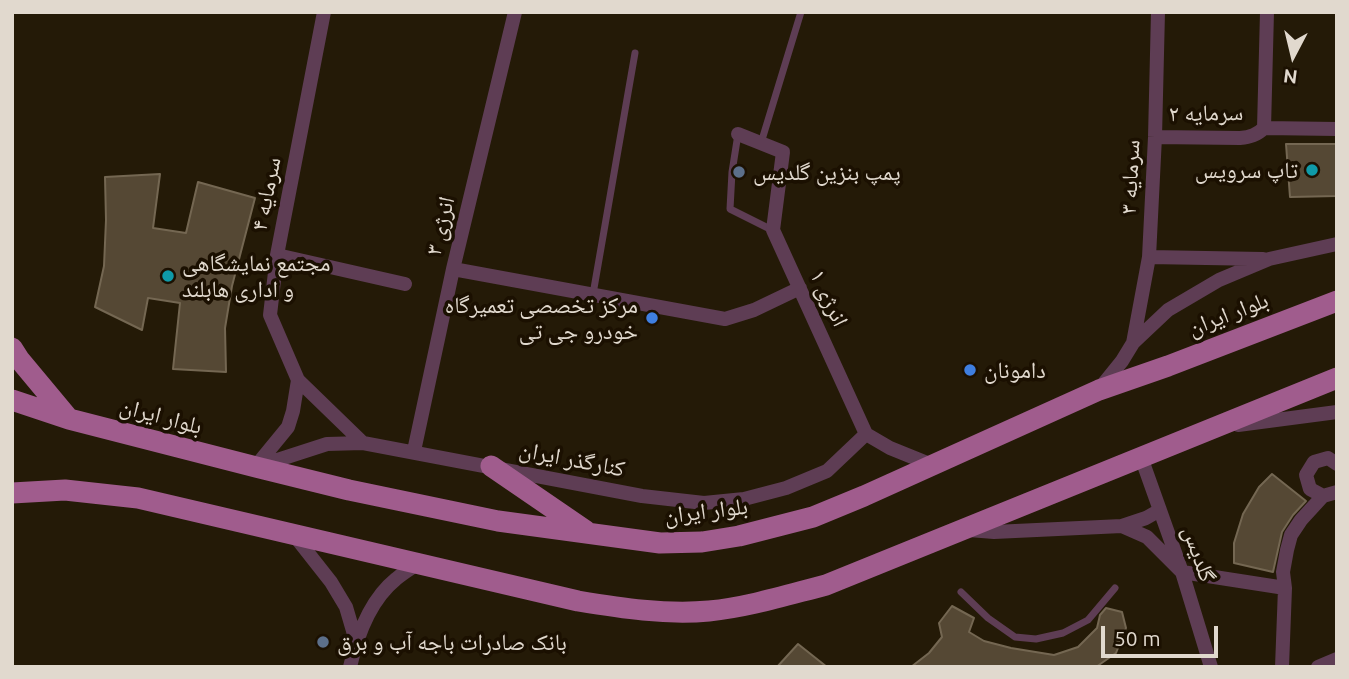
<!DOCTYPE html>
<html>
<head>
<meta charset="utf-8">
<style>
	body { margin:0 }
	#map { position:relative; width:1349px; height:679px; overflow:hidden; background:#241a07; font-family:Ubuntu,sans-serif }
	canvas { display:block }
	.frame { position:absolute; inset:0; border:14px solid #e1d9ce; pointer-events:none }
	.north { position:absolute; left:1258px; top:21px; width:70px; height:70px; -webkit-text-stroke:5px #1b1001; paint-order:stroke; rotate:187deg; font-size:19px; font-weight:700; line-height:28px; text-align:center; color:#e1d9ce }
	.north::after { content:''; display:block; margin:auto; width:24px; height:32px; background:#e1d9ce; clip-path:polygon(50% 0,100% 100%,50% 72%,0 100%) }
	.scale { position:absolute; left:1101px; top:626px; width:117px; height:32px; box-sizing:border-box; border:4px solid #e1d9ce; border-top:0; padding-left:9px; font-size:21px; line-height:24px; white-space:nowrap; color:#e1d9ce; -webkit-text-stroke:5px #1b1001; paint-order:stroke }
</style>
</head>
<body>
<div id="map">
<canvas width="1349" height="679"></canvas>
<div class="frame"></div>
<div class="north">N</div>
<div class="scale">50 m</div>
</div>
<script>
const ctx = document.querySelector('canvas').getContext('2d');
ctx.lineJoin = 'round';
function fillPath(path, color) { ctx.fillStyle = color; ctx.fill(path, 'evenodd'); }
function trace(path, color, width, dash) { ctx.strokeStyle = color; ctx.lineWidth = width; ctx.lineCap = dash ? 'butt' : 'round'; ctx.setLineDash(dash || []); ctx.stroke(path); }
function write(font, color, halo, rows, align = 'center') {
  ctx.font = font + ' Ubuntu,"Noto Naskh Arabic",sans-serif'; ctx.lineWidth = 7; ctx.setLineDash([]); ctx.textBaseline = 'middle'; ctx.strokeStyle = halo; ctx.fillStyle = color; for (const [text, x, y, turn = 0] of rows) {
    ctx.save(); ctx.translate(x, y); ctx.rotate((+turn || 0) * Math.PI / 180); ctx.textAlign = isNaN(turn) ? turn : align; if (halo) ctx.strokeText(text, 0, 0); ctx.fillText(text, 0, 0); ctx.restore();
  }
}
const building = new Path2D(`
	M1286,144H1337V196L1290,197Z
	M160,174L153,228L186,233L198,182L255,198L232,286L225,328L226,372L173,369L180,303L148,298L142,330L95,307L104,266L106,220L105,177Z
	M1272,474L1306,501L1293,515L1282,532L1273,572L1234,563V543L1243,514L1259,487Z
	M952,606L974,618L969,632L984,641L1011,648L1054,655L1078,647L1097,628L1100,615L1106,608L1122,612L1126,628L1116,653L1096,667H911L929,653L942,637L939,623Z
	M798,644L827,667H777Z`);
const lane = new Path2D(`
	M738,134L732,172L730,209L772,230
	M761,143L801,12
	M593,294L635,53
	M961,592L988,618L1015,637L1036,639L1063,633L1088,620L1115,588`);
const street = new Path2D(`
	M324,12L277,255L270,315L298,380L363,443
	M1264,128L1337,129
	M738,134L783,152L773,230L866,434L890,448L932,465
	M1155,137L1240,138C1250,137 1257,135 1264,128L1267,12
	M277,255L405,284
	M1149,257L1263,259
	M453,269L725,319L754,310L800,288
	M1133,343L1149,257L1155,137L1158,12
	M1101,387L1122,361L1133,343L1168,310L1219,280L1269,259L1337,244
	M1238,425L1337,412
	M414,451L453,269L515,12
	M1141,457L1182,572L1211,667
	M256,466L288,427L293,411L298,380
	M259,466L327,444L363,443L642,496L704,503L744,499L786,488L827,471L866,434
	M1323,496L1310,489L1306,475L1314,462L1328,458L1337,464
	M1122,526L1146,518L1160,510
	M969,530L994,532L1122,526L1147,537L1182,572L1285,588
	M294,535L331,582L346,607L356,641
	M350,667C357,636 370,600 396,579C403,573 411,568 419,563
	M1282,667L1285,588L1283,572L1287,550L1291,535L1301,520L1323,496L1337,492
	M1318,667L1337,659`);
const primary = new Path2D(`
	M12,348L19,359L69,419
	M12,400L69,419L256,467L349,490L498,521L660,543L702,542L739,536L813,517L864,496L1099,390L1168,366L1337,301
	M491,466L586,531
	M12,493L65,490L138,498L578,601C621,608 665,615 709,611C749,607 787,595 826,585L1337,378`);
const markers = [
	[1312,170,7,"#0f9aa8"],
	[739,172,7,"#5c6f8a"],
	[168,276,7,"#0f9aa8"],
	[652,318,7,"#3f7fe0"],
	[970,370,7,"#3f7fe0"],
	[323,642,7,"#5c6f8a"]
];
const streetNames = [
	["سرمایه ۲",1206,113,-1],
	["سرمایه ۳",1130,177,-87],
	["سرمایه ۴",266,194,-79],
	["انرژی ۳",440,226,-76],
	["انرژی ۱",829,298,65],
	["بلوار ایران",1228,314,-21],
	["بلوار ایران",161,416,15],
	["کنارگذر ایران",572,459,11],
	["بلوار ایران",706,511,-7],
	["گلدیس",1199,554,71]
];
const poiNames = [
	["تاپ سرویس",1298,170,"right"],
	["پمپ بنزین گلدیس",753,172],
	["مجتمع نمایشگاهی",182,263],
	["و اداری هابلند",182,289],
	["مرکز تخصصی تعمیرگاه",638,305,"right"],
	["خودرو جی تی",638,331,"right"],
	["دامونان",984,370],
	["بانک صادرات باجه آب و برق",337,642]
];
fillPath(building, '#554834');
trace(building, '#746752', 2);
trace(lane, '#5e3d54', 7);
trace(street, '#5e3d54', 14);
trace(primary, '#a05c8d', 21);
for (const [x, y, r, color] of markers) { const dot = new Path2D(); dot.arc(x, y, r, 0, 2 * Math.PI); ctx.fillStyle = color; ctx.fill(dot); trace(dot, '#1b1001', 2.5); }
write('23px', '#e1d9ce', '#1b1001', streetNames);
write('23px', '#e1d9ce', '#1b1001', poiNames, 'left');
</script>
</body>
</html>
